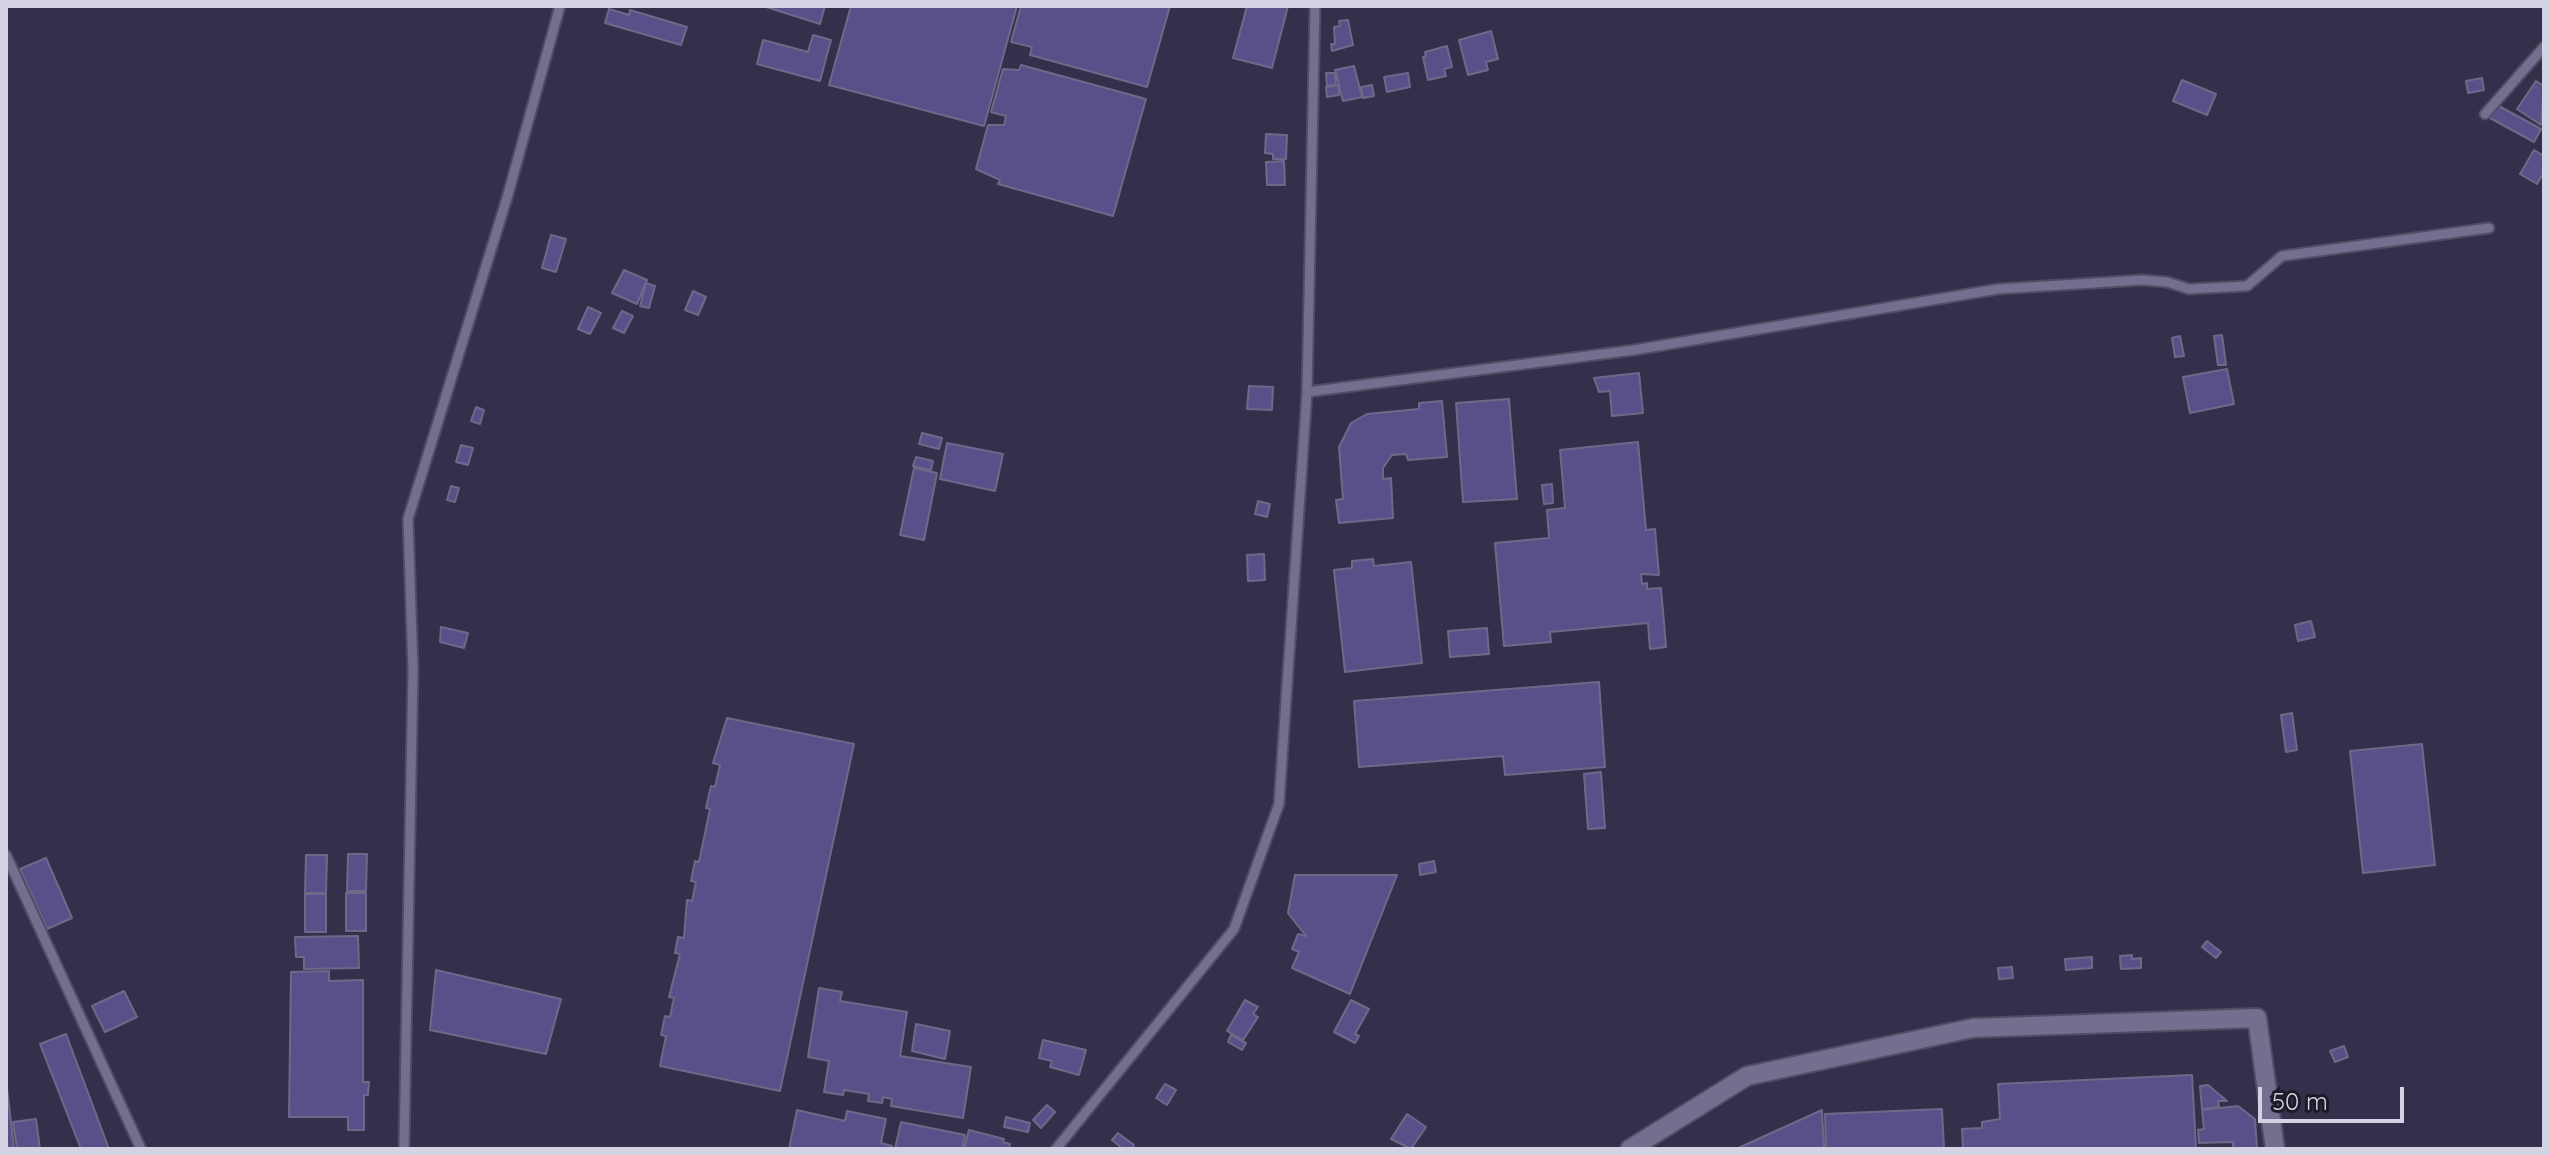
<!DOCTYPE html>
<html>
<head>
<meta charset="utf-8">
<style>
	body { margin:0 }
	#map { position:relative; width:2550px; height:1155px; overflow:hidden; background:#34304c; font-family:Quicksand,sans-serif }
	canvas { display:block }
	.frame { position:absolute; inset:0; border:8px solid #d4d3e4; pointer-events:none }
	.scale { position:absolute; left:2258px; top:1087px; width:146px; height:36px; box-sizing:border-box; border:4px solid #d4d3e4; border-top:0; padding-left:10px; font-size:24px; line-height:28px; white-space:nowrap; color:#d4d3e4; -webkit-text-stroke:6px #1b1a27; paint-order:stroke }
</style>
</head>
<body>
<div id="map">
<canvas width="2550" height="1155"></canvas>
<div class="frame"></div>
<div class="scale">50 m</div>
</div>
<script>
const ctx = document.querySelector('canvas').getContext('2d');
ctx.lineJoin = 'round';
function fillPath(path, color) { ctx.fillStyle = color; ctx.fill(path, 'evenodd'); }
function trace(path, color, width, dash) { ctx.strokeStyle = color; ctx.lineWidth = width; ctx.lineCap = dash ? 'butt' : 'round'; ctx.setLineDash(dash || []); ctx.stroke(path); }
const building = new Path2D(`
	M763,6H825L820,24Z
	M851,6H1017L984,126L829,85Z
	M1021,6H1170L1147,87L1030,55L1032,47L1011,42Z
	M1247,6H1288L1272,68L1233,58Z
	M609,9L629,15L630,10L687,27L681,45L605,23Z
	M1348,20L1353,45L1332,51L1331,44H1335L1334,27L1340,26L1339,21Z
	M1491,31L1498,59L1486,62L1488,70L1468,75L1459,40Z
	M813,35L831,40L820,81L757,64L763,40L808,52Z
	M1447,46L1452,67L1444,69L1446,76L1428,80L1423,57L1426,56L1425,52Z
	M1021,65L1146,99L1113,216L998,184L1000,180L976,169L988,125H1004L1006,116L991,112L1003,69L1019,70Z
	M1354,66L1362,97L1343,101L1335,70Z
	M1326,73H1335L1336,85L1327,86Z
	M1408,73L1410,87L1387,92L1384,77Z
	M2482,78L2484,90L2468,93L2466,81Z
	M2182,80L2216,94L2207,115L2173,101Z
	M2536,81L2544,86L2541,125L2517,109Z
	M1338,85L1339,95L1327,97L1326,87Z
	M1372,85L1374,96L1363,98L1361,87Z
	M2497,105L2541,129L2534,142L2490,118Z
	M1266,134L1287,135L1286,159H1273V154L1265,153Z
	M2534,150L2544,156V172L2537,184L2520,174Z
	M1284,161L1285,185H1267L1266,162Z
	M551,235L566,239L556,272L542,268Z
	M624,270L647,280L637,304L612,293Z
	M646,283L655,286L649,308L640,306Z
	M693,291L706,297L698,315L685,310Z
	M588,307L601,313L590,334L578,329Z
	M622,311L633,316L624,333L613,328Z
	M2222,335L2226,365H2218L2214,336Z
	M2180,336L2184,356L2175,357L2172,338Z
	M2227,369L2234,404L2190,413L2183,377Z
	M1639,373L1643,413L1612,416L1610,391L1599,392L1594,378Z
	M1249,386L1273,387L1272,410L1247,409Z
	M1509,399L1517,499L1463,502L1456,403Z
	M1442,401L1447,457L1408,460L1406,454L1392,455L1383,468V479L1391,478L1393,518L1339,523L1336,500L1343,499L1339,447L1351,423L1367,414L1419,409V403Z
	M476,407L484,410L480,424L471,421Z
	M922,433L942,438L939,449L919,444Z
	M1638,442L1646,530L1655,529L1659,575L1641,574L1642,584L1647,583V589L1661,588L1666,647L1650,649L1648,623L1550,632L1551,642L1504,646L1495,543L1549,538L1547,510L1565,508L1560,450Z
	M947,443L1003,454L995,491L940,479Z
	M461,445L473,448L468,465L456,462Z
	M916,457L933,461L931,470L913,466Z
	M914,468L937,473L924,540L900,535Z
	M1552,484L1553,503L1544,504L1542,485Z
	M451,486L459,488L455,502L447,500Z
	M1258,501L1270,504L1267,517L1255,514Z
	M1264,554L1265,580L1248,581L1247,555Z
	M1373,559L1374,566L1411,562L1422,663L1345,672L1334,570L1352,568V561Z
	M2311,621L2315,637L2298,641L2295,625Z
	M441,627L468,633L464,648L440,642Z
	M1487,628L1489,654L1450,657L1448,631Z
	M1599,682L1605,767L1505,775L1503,756L1359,767L1354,701Z
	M2292,713L2297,750L2286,752L2281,715Z
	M727,718L854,744L780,1091L660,1066L666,1036L661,1035L665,1016L670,1017L674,998L669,997L680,954L675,953L678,937L684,938L687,900L692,901L696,882L691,881L695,861L699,862L710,809L706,808L711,786L715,787L720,765L713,763Z
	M2422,744L2435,865L2363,873L2350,751Z
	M1601,772L1605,828L1588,829L1584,774Z
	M348,854H367L366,891H347Z
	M306,855H327L326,893H305Z
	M46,858L72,918L47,929L20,869Z
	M1434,861L1436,872L1420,875L1419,864Z
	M1295,875H1397L1350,994L1292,968L1299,952L1292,949L1298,934L1306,936L1288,913Z
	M346,893H366V931H346Z
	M305,894H326V932H305Z
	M358,936L359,968L304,969V957H296L295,937Z
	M2207,941L2221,952L2216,958L2202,947Z
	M2132,955V959L2141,958V968L2121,969L2120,956Z
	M2092,957V968L2066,970L2065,959Z
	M2012,967L2013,978L1999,979L1998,968Z
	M436,970L561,999L546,1054L430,1030Z
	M329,971V981L363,980V1082H369L368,1095H364V1130H348V1117H289L291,972Z
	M819,988L842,992L840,1001L907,1012L900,1056L971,1067L963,1118L891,1106L892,1099L883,1097L882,1103L868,1101L869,1094L844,1090L843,1095L824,1092L829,1061L808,1057Z
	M124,991L137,1017L105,1032L92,1006Z
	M1245,1000L1258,1007L1253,1014L1258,1017L1243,1040L1227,1031Z
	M1351,1000L1369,1009L1355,1034L1359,1036L1355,1043L1334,1032Z
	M916,1024L950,1031L945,1059L912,1051Z
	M66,1034L109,1149H81L40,1044Z
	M1231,1035L1246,1043L1242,1050L1228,1042Z
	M1043,1040L1086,1050L1079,1075L1050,1067L1052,1061L1039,1058Z
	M2344,1046L2348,1057L2335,1062L2330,1051Z
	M2192,1075L2196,1149H1963L1962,1129L1982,1128V1122L2000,1119L1998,1084Z
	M6,1079L14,1149H6Z
	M1165,1084L1176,1090L1167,1105L1156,1098Z
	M2208,1085L2227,1101H2218L2219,1107L2202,1109L2200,1086Z
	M1047,1105L1055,1112L1041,1128L1033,1120Z
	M2238,1106L2255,1119L2257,1149H2233V1142L2199,1143L2198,1130L2204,1129L2202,1110Z
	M1942,1109L1944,1149H1826L1825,1114Z
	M797,1110L845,1121L847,1111L886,1119L881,1143L892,1146L891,1149H789Z
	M1822,1110L1824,1149H1736Z
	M1407,1114L1426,1127L1411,1149L1391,1139Z
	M1006,1117L1030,1123L1028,1132L1004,1127Z
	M36,1119L40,1149H17L13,1122Z
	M901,1122L965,1135L962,1149H895Z
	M969,1130L1004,1139L1003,1142L1010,1144L1009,1149H964Z
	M1118,1133L1134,1145L1131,1149H1123L1112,1140Z`);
const service = new Path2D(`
	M2485,114L2544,47
	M1307,392L1634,350L1998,289L2142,280L2167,282L2189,289L2247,286L2282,256L2489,228
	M6,855L141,1149
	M404,1149L413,670L408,519L507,198L560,6
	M1056,1149L1234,929L1279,804L1307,392L1315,6`);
const minor = new Path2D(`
	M1630,1149L1747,1076L1973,1028L2257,1018L2275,1149`);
fillPath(building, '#585088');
trace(building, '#6d6a89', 2);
trace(service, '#504c63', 13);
trace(minor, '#504c63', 22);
trace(service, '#726f8f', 9);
trace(minor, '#726f8f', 18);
</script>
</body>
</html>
